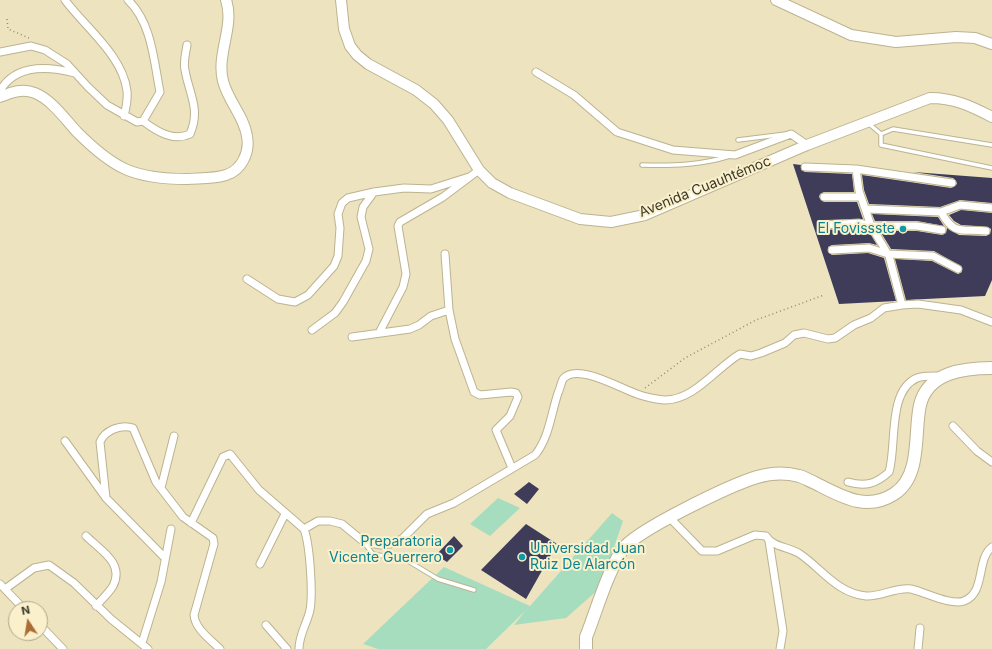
<!DOCTYPE html>
<html>
<head>
<meta charset="utf-8">
<style>
	body { margin:0 }
	#map { position:relative; width:992px; height:649px; overflow:hidden; background:#ede3bf; font-family:Inter,sans-serif }
	canvas { display:block }
	.north { position:absolute; left:8px; top:601px; width:40px; height:40px; box-sizing:border-box; background:#faf1cc; border:1px solid #aea78b; border-radius:50%; rotate:348deg; font-size:11px; font-weight:700; line-height:16px; text-align:center; color:#3b3729 }
	.north::after { content:''; display:block; margin:auto; width:14px; height:18px; background:#ab6d33; clip-path:polygon(50% 0,100% 100%,50% 72%,0 100%) }
</style>
</head>
<body>
<div id="map">
<canvas width="992" height="649"></canvas>
<div class="north">N</div>
</div>
<script>
const ctx = document.querySelector('canvas').getContext('2d');
ctx.lineJoin = 'round';
function fillPath(path, color) { ctx.fillStyle = color; ctx.fill(path, 'evenodd'); }
function trace(path, color, width, dash) { ctx.strokeStyle = color; ctx.lineWidth = width; ctx.lineCap = dash ? 'butt' : 'round'; ctx.setLineDash(dash || []); ctx.stroke(path); }
function write(font, color, halo, rows, align = 'center') {
  ctx.font = font + ' Inter,sans-serif'; ctx.lineWidth = 4; ctx.setLineDash([]); ctx.textBaseline = 'middle'; ctx.strokeStyle = halo; ctx.fillStyle = color; for (const [text, x, y, turn = 0] of rows) {
    ctx.save(); ctx.translate(x, y); ctx.rotate((+turn || 0) * Math.PI / 180); ctx.textAlign = isNaN(turn) ? turn : align; if (halo) ctx.strokeText(text, 0, 0); ctx.fillText(text, 0, 0); ctx.restore();
  }
}
const green = new Path2D(`
	M498,498L520,508L490,536L470,524Z
	M612,513L623,521L600,588L566,618L514,625L525,611L486,649H378L363,644L444,567L530,606Z`);
const building = new Path2D(`
	M793,164L801,165V170L805,172L852,174L854,192H824L820,194L819,197L824,202H857L863,219L824,220L821,222V227L825,230L859,228L868,230L877,245L869,243L832,245L828,247V252L832,255L868,253L884,258L896,301L839,304Z
	M913,172L992,178V203L960,200L940,207L869,204L864,190L862,175L951,188L957,184L956,181L953,178Z
	M961,210L992,213V280L985,296L906,300L895,259L932,261L958,274L962,272V267L934,251L891,249L880,231H917L942,235L946,233L947,228L959,235L986,236L990,234L991,229L988,227L961,225L954,221L949,215Z
	M872,214L938,217L944,226L917,221H875Z
	M529,482L539,489L527,504L514,494Z
	M526,524L557,544L526,599L481,570Z
	M454,536L463,546L447,562L436,555Z`);
const path = new Path2D(`
	M7,19L8,29L29,38
	M645,388L685,358L756,320L824,295`);
const service = new Path2D(`
	M868,123L881,134
	M881,134V145L992,168
	M881,134L893,129L992,145
	M738,140L786,134
	M642,165C673,166 701,165 730,156
	M364,543L373,554L408,561L438,579L474,590`);
const minor = new Path2D(`
	M65,0C85,27 123,56 127,91C128,99 126,108 124,116
	M128,0C152,23 154,62 160,92L143,121
	M0,52L31,46L45,50L67,64L88,87L107,105L137,122L143,121
	M536,72L574,95L617,132L673,150L735,155L791,134L807,145
	M0,91C15,64 48,66 75,73
	M143,121C156,131 173,142 190,134C201,109 189,94 185,70C183,62 186,52 187,45
	M805,167L856,169L952,183
	M856,169L859,191L871,226L889,256L902,305
	M824,197H861
	M866,209L941,212L960,205L992,208
	M941,212C955,237 962,228 986,231
	M825,225L859,223L871,226H917L942,230
	M832,250L869,248L888,254L933,256L958,269
	M445,254L449,310L455,339L474,392L480,395L511,392L516,393L518,397L510,416L496,430L512,468
	M247,279L278,299L295,302L308,295L334,266L338,256L340,228L338,214L342,203L348,198L374,192L404,188L431,189L469,177
	M312,330L335,313L343,302L366,261L369,249L361,217L363,207L374,192
	M379,333L403,287L406,274L398,226L400,222L443,197L479,170
	M352,337L410,329L419,325L431,316L449,310
	M953,426L977,451L992,462
	M65,441L106,498L165,558
	M848,482C865,487 876,484 889,472C897,446 887,391 917,378C925,375 933,376 941,376
	M161,488L174,436
	M106,498L100,442C105,430 121,424 133,428L156,482L183,517L213,538L214,544L194,615C195,629 211,640 220,649
	M669,517L702,551H717L755,535L766,536C772,547 790,547 800,554C822,569 837,593 866,596C881,597 895,587 911,589C925,592 951,606 964,601C986,593 976,559 992,547
	M191,523L223,457L230,454L259,490L304,529
	M86,536C100,550 125,563 113,586C109,593 101,600 96,606
	M769,541L783,631L780,649
	M260,564L285,514
	M0,584L24,609
	M5,589L34,568L49,565L74,583L111,619L148,649
	M40,625L63,649
	M266,625L287,649
	M142,643L161,582L171,529
	M299,649C299,634 307,624 310,610C313,593 310,545 304,529L318,521H330L342,524L364,542L381,545L390,544L402,539L427,514L454,503L535,455C549,438 551,414 558,393C560,389 561,383 563,379C577,362 621,389 637,394C645,397 655,399 664,400C694,401 717,367 740,354L751,356L761,353L785,343L794,335L804,333L828,339L835,338L854,325L871,318L884,308L902,305L918,304L961,310L992,322
	M918,649L920,628`);
const secondary = new Path2D(`
	M341,0L344,29L350,46L357,55L368,64L416,90L434,104L448,120L479,170L492,183L510,193L580,219L611,222L645,215L807,145L930,98C954,98 971,106 992,117
	M776,0L851,35L896,42L956,37L975,38L992,44
	M0,97C12,92 23,88 35,93C52,100 65,119 77,132C114,169 134,179 187,179C200,178 213,179 226,175C242,170 250,152 247,136C244,116 228,101 223,81C216,54 235,26 226,0`);
const primary = new Path2D(`
	M586,649V637C597,609 606,576 622,550C636,530 731,485 757,477C771,473 785,472 799,476C804,477 810,481 815,483C841,496 866,512 894,494C905,487 910,477 913,465C918,444 916,423 920,405C928,372 964,368 992,368`);
const markers = [
	[903,229,4,"#0f9aa8"],
	[450,550,4,"#0f9aa8"],
	[522,557,4,"#0f9aa8"]
];
const streetNames = [
	["Avenida Cuauhtémoc",705,187,-22]
];
const cultureNames = [
	["El Fovissste",895,229],
	["Preparatoria",442,542],
	["Vicente Guerrero",442,558],
	["Universidad Juan",530,549,"left"],
	["Ruiz De Alarcón",530,565,"left"]
];
fillPath(green, '#a7ddbf');
fillPath(building, '#3e3c59');
trace(service, '#bcb390', 5.5);
trace(minor, '#bcb390', 9);
trace(secondary, '#bcb390', 12);
trace(primary, '#bcb390', 14);
trace(path, '#938c73', 1.5, [1, 3]);
trace(service, '#fff', 3.5);
trace(minor, '#fff', 7);
trace(secondary, '#fff', 10);
trace(primary, '#fff', 12);
for (const [x, y, r, color] of markers) { const dot = new Path2D(); dot.arc(x, y, r, 0, 2 * Math.PI); ctx.fillStyle = color; ctx.fill(dot); trace(dot, '#faf1cc', 1.5); }
write('14px', '#3b3729', '#faf1cc', streetNames);
write('14px', '#0d838f', '#faf1cc', cultureNames, 'right');
</script>
</body>
</html>
